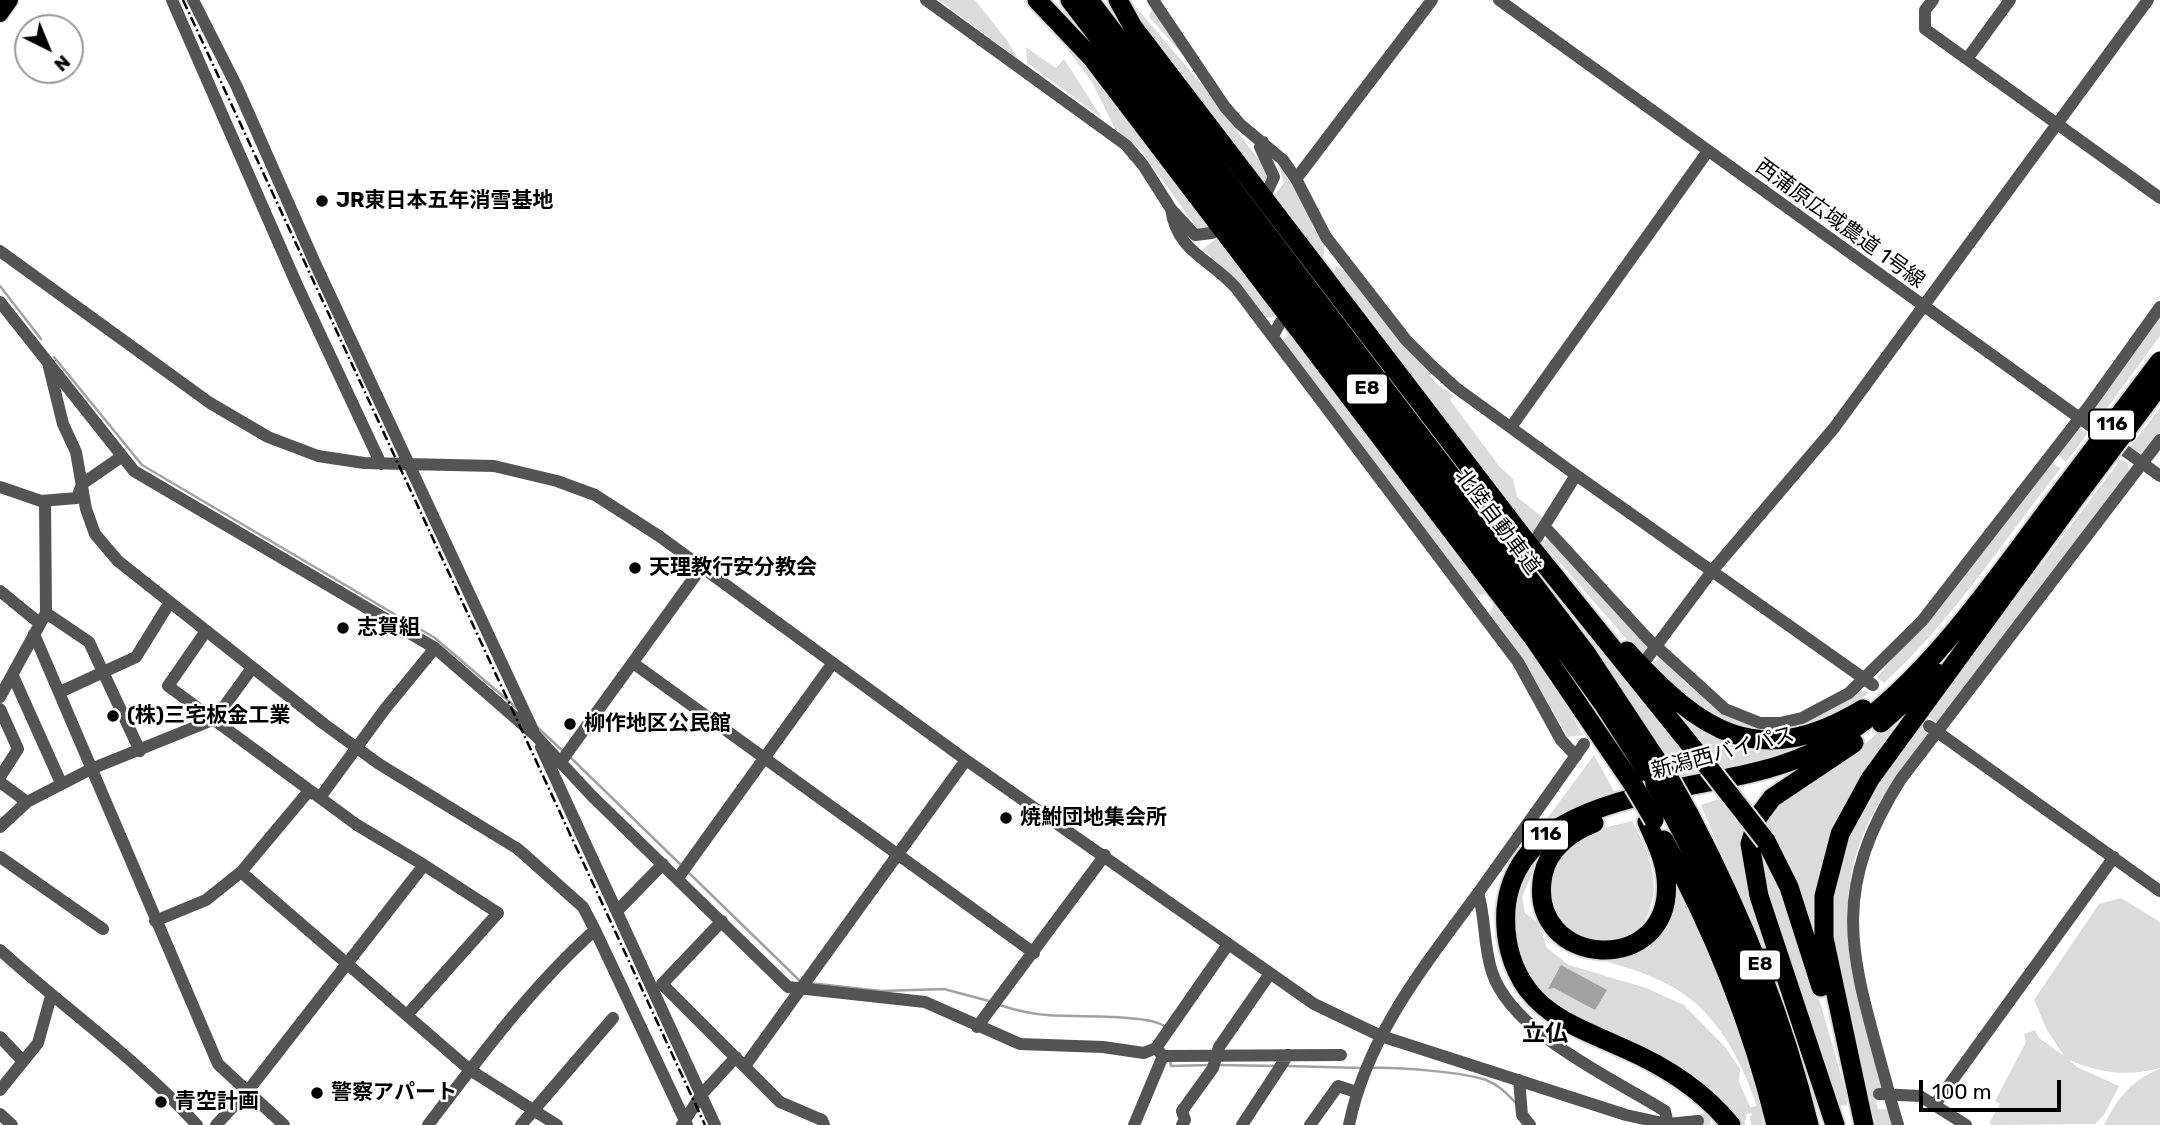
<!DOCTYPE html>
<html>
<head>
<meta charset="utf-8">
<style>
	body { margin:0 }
	#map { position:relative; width:2160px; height:1125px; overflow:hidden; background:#fff; font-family:Rubik,sans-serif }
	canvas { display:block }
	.north { position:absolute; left:14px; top:14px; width:70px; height:70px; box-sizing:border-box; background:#fff; border:2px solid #999; border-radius:50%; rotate:137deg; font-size:19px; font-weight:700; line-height:28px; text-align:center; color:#000 }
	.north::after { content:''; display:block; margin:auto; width:24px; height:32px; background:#000; clip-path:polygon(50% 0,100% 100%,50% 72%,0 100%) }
	.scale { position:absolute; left:1919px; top:1080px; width:142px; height:32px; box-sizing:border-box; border:4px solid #000; border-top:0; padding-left:9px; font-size:21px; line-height:24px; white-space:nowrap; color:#000; -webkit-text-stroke:5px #fff; paint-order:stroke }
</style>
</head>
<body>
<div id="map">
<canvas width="2160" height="1125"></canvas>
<div class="north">N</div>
<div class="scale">100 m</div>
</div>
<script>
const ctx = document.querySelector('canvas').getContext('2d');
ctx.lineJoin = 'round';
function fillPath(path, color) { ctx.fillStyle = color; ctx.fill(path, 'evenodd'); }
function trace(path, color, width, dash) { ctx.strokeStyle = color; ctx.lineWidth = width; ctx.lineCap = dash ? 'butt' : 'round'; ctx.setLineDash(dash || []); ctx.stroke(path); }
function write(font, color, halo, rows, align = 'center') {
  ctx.font = font + ' Rubik,"Noto Sans JP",sans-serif'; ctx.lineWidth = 5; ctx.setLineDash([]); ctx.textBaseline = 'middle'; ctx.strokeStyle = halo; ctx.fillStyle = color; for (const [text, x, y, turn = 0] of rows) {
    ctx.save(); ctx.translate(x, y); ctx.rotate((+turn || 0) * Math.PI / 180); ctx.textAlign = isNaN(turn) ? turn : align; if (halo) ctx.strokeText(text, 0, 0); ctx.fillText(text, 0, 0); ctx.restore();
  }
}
const green = new Path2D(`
	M939,0H975L1006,39L1018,59Z
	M1135,6L1204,87L1270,175L1268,188L1148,34Z
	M1152,7L1184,56L1149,17Z
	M1065,46L1082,58L1213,230L1197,228L1140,149L1115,129L1092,82Z
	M1026,47L1056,68L1064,59L1102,118L1027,63Z
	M1277,160L1313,221L1312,227L1325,244L1323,260L1273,197L1284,183Z
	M1218,237L1278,317H1266L1239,283L1203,249Z
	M1336,266L1349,273L1425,363L1434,382L1454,396L1450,400L1499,466L1513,479L1517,497L1546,520L1535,535L1478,469L1332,277Z
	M2160,312V336L2096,423L2091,419L2090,411Z
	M1292,331L1490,592L1475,597L1282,340Z
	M2160,408V433L2142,456L2130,447Z
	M2080,428L2088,433L2066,462L2057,455L2070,433Z
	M2121,459L2128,463L2129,474L1940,723H1935L1928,715Z
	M2048,462L2061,468C2003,541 1953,620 1884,683L1877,678Z
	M1553,537L1650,643L1643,658L1541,541Z
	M1496,597L1556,687L1583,735L1568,737L1523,660L1490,614Z
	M1597,643L1704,774L1681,778L1592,644Z
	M1663,657L1688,686L1754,725L1831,708L1864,690L1869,693L1837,716L1785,736L1717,722L1650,664Z
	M1653,684L1701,727L1824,739L1786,755L1724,772Z
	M1896,715L1903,720L1851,796L1815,928L1808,931L1764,822C1784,789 1818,782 1847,759C1864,746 1880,730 1896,715Z
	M1920,727L1927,732V739C1910,762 1890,784 1876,808C1822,902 1857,994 1885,1089L1876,1096L1867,1097C1849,1027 1819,948 1836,875C1849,819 1886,772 1920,727Z
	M1594,755L1616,795L1594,800L1546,820Z
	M1725,797L1748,827L1823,1102L1813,1104L1776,983L1701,805Z
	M1632,821C1654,862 1666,895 1635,936L1591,943C1582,938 1571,933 1563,926C1532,898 1556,852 1586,835C1599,828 1617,825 1632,821Z
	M1758,842L1768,857L1813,978L1847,1096L1831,1101L1770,903Z
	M1537,862L1522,897L1525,913L1539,923L1547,948L1569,965L1646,988L1684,1005L1726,1048L1740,1069L1739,1082L1753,1113L1733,1116C1706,1090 1679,1063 1644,1047C1636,1043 1627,1042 1618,1039C1557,1016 1507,982 1514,909C1515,895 1524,869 1537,862Z
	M1674,879H1678L1733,1011L1764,1111L1759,1113C1742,1060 1716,1007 1663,982C1639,970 1611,963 1586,955L1626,954Z
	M2121,898L2160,922V1068C2126,1077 2101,1073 2069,1060L2077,1067L2119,1086L2104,1115L2095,1124L1992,1125L1989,1123L2000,1104L1995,1101L2026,1042L2024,1034L2035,1030L2039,1038L2064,1056L2047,1030L2034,1000L2099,904Z
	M2160,1069V1125H2104C2117,1099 2132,1079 2160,1069Z
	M1876,1100L1878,1109H1889L1896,1125H1874L1869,1102Z`);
const water = new Path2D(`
	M1561,965L1607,990L1595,1010L1554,988L1548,989Z`);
const stream = new Path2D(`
	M0,286L41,339
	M54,357L142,465L435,638L518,709
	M538,728L564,752
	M569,756L682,866
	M687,871L800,981
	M809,983L881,991L944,989L989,1001
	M999,1005C1015,1010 1030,1014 1047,1015C1069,1017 1150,1014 1164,1026
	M1170,1060L1171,1066L1211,1065
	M1217,1065L1277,1066
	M1287,1066L1361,1068
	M1371,1068C1397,1067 1463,1072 1486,1080C1499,1085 1507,1094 1516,1103`);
const minorTunnel = new Path2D(`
	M1613,705L1638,671
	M1799,1106L1879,1094
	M1698,1121L1777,1109
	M1733,1125L1781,1117`);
const minor = new Path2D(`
	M172,0L297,285L381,464
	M193,0L237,87L314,261L533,730
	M926,0L1126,145L1143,165L1171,209L1195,235L1212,233
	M1153,0L1225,107L1240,124L1283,160L1296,179L1326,237L1406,340L1432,366L1455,387L1576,475L1873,685
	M1499,0L2160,476
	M1933,0L1925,10V29L2160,198
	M1967,59L2010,0
	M1263,142L1260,147L1274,177L1267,192
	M1296,179L1432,0
	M1171,209C1177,252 1209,258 1236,288L1518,662L1561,740L1576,756
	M0,251L210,403L268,437L318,456L364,463L494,466L557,481L595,495L659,536L966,760L1314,1004L1381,1036L1626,1115L1672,1125
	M0,302L134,471L435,648L536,736L592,796L788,987L925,1002L1020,1044L1103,1047L1144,1053L1156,1048L1227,946
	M1273,336L1280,323
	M49,367L63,424L76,452L86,509L95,534L118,561L324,724L379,764L518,849L583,907L595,930
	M1511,427L1708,151
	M0,487L41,501L77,498L82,484L121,457
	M1544,526L1648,639L1725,709L1760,723H1780L1802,718L1849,693L1922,621L2089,406L2160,307
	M1536,539L1576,475
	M0,591L38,622
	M46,613L89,642L140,751
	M206,631L168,686L357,825L424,865
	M34,634L218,1064L284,1125
	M1645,661L1712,571L1834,428L2148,0
	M633,663L1034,953
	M13,676L61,783
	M60,692L136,657L170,602
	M0,697L46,613L45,501
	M0,709L18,749L0,777
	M1929,726L2160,891
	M541,747L715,1125
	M560,763L701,568
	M0,782L27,802L0,827
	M27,802L91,769L215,719L252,668
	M0,857L103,929
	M241,872L470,1070L557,1125
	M678,878L832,664
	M1478,893C1486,919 1483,945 1492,972C1512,1033 1612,1078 1665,1111L1668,1124
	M617,911L663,864
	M155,921L206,900L241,872L308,792L321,796L385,709L435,648
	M722,921L662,984L780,1102L822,1120L824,1125
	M0,950C65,1009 138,1060 197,1125
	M977,1027L1105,855
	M0,1037L23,1061
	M1156,1048L1163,1056L1341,1055
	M745,1066L966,760
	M1519,1080L1522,1115L1530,1125
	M0,1090L38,1043L51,996
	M1889,1093C1855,964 1824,900 1901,779L2160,440
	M1879,1094L1920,1096L1966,1125
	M1891,1101L1898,1125
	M1936,1103L2114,857
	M0,1114L12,1125
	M1668,1124L1698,1121
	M216,1125L247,1092L424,865L498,913L407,1015
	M428,1125C479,1058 532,986 595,930L687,1125
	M521,1125L613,1018
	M682,1125L701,1095L736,1057
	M1134,1125L1163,1056
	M1182,1125L1185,1120L1182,1111L1213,1068L1219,1047L1269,975
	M1242,1125L1288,1055
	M1310,1125L1338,1086L1356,1092
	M1349,1125C1367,1036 1425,965 1478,893C1514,843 1549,794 1584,744`);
const major = new Path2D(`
	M0,14L10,0`);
const highway = new Path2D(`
	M1037,0L1092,58L1534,639L1634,786
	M1070,0L1542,619L1604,705L1655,784
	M1089,0L1586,653L1670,780
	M1118,0L1133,27L1526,541L1709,768
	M1627,651C1701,732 1758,772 1863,709
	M1881,723L1937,673
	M1689,814C1741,913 1783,1016 1809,1125
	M1674,817C1726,916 1768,1016 1793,1125
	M1594,823C1570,832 1548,850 1543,875C1525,970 1676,979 1666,878C1664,858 1655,840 1647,822
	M1664,840C1713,929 1752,1026 1776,1125
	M1766,841L1789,887L1821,987
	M1731,1125C1702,1089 1665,1066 1623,1048C1589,1032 1552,1021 1528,990C1511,967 1504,938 1506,909C1516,798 1671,794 1755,772C1789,764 1823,750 1852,730C1934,673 2004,567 2064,488
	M1835,1125L1759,896L1750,844L1758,817L1772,798L1854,743
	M1864,1125L1824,938V896L1840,834L1870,779L2076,497`);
const rail = new Path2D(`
	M183,0L705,1125`);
const highwayBridge = new Path2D(`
	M2064,488L2160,361
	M2076,497L2160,385
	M1709,768L1766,841
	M1670,780L1689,814
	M1655,784L1674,817
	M1634,786L1654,820`);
const markers = [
	[322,201,7,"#000"],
	[635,568,7,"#000"],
	[343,628,7,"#000"],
	[113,716,7,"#000"],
	[570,724,7,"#000"],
	[1006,818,7,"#000"],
	[317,1093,7,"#000"],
	[161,1102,7,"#000"]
];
const shields = [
	[1367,389,42],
	[2112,425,46],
	[1546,835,46],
	[1760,965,42]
];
const shieldNames = [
	["E8",1367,389],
	["116",2112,425],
	["116",1546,835],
	["E8",1760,965]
];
const poiNames = [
	["JR東日本五年消雪基地",336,201],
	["天理教行安分教会",649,568],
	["志賀組",357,628],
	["(株)三宅板金工業",127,716],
	["柳作地区公民館",584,724],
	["焼鮒団地集会所",1020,818],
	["警察アパート",331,1093],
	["青空計画",175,1102]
];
const streetNames = [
	["西蒲原広域農道 1号線",1840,224,36],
	["北陸自動車道",1497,522,53],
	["新潟西バイパス",1723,753,-15]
];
const neighbourhoodNames = [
	["立仏",1545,1034]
];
fillPath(green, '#dbdbdb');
fillPath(water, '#a2a2a2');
trace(stream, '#a2a2a2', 2.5);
trace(minorTunnel, '#d9d9d9', 12, [12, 6]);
trace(major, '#dbdbdb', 19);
trace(highway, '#dbdbdb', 23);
trace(minor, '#545454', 12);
trace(major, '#000', 16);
trace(highway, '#000', 19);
trace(rail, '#000', 2.5, [10, 3.5, 2, 3.5]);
trace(highwayBridge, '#dbdbdb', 23, []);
trace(highwayBridge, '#000', 19);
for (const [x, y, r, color] of markers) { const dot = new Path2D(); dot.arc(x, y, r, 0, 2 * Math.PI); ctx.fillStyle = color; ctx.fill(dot); trace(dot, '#fff', 2.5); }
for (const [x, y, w] of shields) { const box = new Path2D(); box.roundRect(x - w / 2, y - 15.5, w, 31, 5); ctx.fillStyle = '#fff'; ctx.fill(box); trace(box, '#000', 2); }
write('bold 19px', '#000', null, shieldNames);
write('bold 21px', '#000', '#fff', poiNames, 'left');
write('21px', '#000', '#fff', streetNames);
write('bold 23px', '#000', '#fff', neighbourhoodNames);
</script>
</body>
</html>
